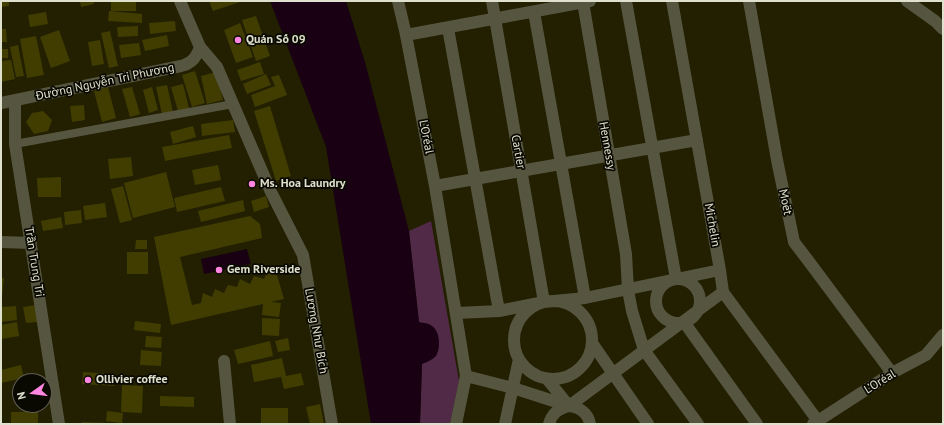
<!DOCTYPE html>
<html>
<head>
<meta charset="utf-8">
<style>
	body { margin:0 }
	#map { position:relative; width:944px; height:425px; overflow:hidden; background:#222001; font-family:"PT Sans",sans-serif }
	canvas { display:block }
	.frame { position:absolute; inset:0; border:2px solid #e0e0ce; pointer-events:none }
	.north { position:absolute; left:12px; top:373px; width:40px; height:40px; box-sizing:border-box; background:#0a0901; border:1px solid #605f53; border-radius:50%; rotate:256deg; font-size:11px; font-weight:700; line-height:16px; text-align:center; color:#e0e0ce }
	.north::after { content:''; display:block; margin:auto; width:14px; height:18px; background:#fe85e0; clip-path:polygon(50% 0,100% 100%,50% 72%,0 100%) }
</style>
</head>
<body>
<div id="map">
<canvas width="944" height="425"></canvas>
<div class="frame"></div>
<div class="north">N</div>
</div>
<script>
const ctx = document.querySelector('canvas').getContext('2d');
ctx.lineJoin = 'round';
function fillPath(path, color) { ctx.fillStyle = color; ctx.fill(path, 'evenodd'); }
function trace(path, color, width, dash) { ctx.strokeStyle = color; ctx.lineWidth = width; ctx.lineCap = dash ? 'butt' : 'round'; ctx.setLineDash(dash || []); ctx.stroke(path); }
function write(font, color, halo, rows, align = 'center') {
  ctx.font = font + ' "PT Sans",sans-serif'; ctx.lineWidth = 3.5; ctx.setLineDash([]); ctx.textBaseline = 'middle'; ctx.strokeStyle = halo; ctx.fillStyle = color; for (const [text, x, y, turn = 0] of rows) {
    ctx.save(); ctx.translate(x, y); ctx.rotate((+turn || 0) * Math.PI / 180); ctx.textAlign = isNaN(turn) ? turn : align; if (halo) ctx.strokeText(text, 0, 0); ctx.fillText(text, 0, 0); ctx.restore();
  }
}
const green = new Path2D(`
	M431,221L459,381L450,424H420L422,363C436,355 439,355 438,337L419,323L409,231Z`);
const water = new Path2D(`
	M270,1H346L365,62L409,231L419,322C423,323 429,323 432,326C440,331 441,348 436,356C432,360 427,362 422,364L420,424H371L326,147Z
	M247,249L251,264L204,274L201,259Z`);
const building = new Path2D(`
	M1,1H9V6L1,7Z
	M80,1H94V4L81,7Z
	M111,1H136V11H111Z
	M209,1H243L213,11Z
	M109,11L142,14V23L108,21Z
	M46,12L48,24L30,27L28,15Z
	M256,16L270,56L256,61L242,20Z
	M175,21L176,31L150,34L149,23Z
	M240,23L253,57L236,63L224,30Z
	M138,26V36L118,37L117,27Z
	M1,29H6L7,42H1Z
	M59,30L70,61L51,68L40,37Z
	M110,31L118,66L109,68L101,33Z
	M167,35L169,46L145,51L142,40Z
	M36,36L44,75L27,78L20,39Z
	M100,40L104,64L92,66L88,42Z
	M139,43L141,55L121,58L119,45Z
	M18,45L24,76L16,77L10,47Z
	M1,49H8V58H1Z
	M11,60L15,79L1,82V61Z
	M260,62L264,74L241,81L237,70Z
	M195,71L205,103L192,107L182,75Z
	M216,72L223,100L207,104L201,76Z
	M266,74L271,85L247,94L243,84Z
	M279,75L287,95L255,107L251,95L275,86L271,77Z
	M183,84L189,108L178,111L171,87Z
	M167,85L173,112L162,114L156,87Z
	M108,87L116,118L102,122L94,91Z
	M132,87L140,114L130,117L122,89Z
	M152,87L158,110L149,113L143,90Z
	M84,105L85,120L72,122L70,106Z
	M270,106L291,176L276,181L254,111Z
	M43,111L52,120L48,131L34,134L26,122L32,113Z
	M233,120L235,132L202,136L201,124Z
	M193,126L196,137L173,144L170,132Z
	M229,135L232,148L165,161L162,147Z
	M131,157L133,176L110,179L108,159Z
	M218,165L221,180L195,185L192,170Z
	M166,172L175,207L133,218L124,183Z
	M61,177V197H38L37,178Z
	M123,186L132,220L120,223L111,189Z
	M221,187L225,201L177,212L174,198Z
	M266,196L269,207L254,212L251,201Z
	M243,200L245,211L201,222L198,211Z
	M105,203L107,217L85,220L83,206Z
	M81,210L82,223L65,225L64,212Z
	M250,216L260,224L262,238L180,257L192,305L201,303L203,293L212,297L215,289L224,293L228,285L237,287L240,279L250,284L254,276L264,279L267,272L277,275L284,299L271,302L281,303L279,317L262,315L263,304L171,325L154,237Z
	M61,217L63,228L43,231L41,221Z
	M136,240H147V249H135Z
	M127,252H148V274H127Z
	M1,278H4L2,297H1Z
	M36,305L38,322L26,323L23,307Z
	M16,306L17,320L1,322V307Z
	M262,318L280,319L279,336L262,335Z
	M135,321L161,324L160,333L134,330Z
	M17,322L19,336L1,339V325Z
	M146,336L162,337L161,348L145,347Z
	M288,338L290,350L278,352L275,341Z
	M270,341L273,356L238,364L234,350Z
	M141,350L162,352L161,366L140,365Z
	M282,358L286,376L254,382L251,365Z
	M21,365L24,378L1,383V370Z
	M83,372L115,374L114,386L82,384Z
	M301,373L304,385L284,389L281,377Z
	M122,385L143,386L142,413L121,412Z
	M160,396L194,397V407L160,406Z
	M320,404L324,424H310L306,407Z
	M261,408H288V424H261Z
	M107,411L123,413L122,423L106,421Z
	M11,412H38V424H11Z
	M82,422L111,423V424H82Z`);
const lane = new Path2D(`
	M15,144L233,104`);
const street = new Path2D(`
	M180,1L200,47L217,67L271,192L303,255L332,424
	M398,1L406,35L435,186L466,376L456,424
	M492,1L544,302
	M626,1L676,279
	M672,1L720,270L723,292L818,421
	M749,1L777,160L794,242L810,263L892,373
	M907,1L935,21L943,29
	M583,2L626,254L628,290L632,311L644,350L698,424
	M534,12L585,298
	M448,28L499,311
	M406,35L590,1
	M15,100V144L59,424
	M1,103L181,66C192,63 196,58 200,47
	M435,186L697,140
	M1,242L31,243
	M656 301a22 22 0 1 1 44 0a22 22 0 1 1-44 0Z
	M514 340a39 39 0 1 1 78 0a39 39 0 1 1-78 0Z
	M457,313L499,311L544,302L585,298L720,270
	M684,322L757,424
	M592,343L648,424
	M224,361L230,424
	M466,376L513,388L569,406C579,407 588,413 590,424
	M547,379L569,406
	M505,424L519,359
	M549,424C552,413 558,409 569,406L723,292
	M813,424L892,373L926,355L943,335`);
const markers = [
	[238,40,4,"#fe85e0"],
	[252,184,4,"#fe85e0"],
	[219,270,4,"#fe85e0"],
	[88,380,4,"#fe85e0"]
];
const poiNames = [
	["Quán Số 09",246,40],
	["Ms. Hoa Laundry",260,184],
	["Gem Riverside",227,270],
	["Ollivier coffee",96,380]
];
const streetNames = [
	["Đường Nguyễn Tri Phương",105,82,-12],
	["L’Oréal",426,137,79],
	["Hennessy",607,146,80],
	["Cartier",518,152,80],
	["Moët",785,202,78],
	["Michelin",712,225,80],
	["Trần Trung Tri",34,262,81],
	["Lương Như Bích",316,331,80],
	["L’Oréal",880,382,-32]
];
fillPath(green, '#502a46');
fillPath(water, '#190013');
fillPath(building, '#413d00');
trace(lane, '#565540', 8);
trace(street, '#565540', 12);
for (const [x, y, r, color] of markers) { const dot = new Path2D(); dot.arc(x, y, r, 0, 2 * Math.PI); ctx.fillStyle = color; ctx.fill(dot); trace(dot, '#0a0901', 1.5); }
write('bold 12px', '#e0e0ce', '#0a0901', poiNames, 'left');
write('12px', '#e0e0ce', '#0a0901', streetNames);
</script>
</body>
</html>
